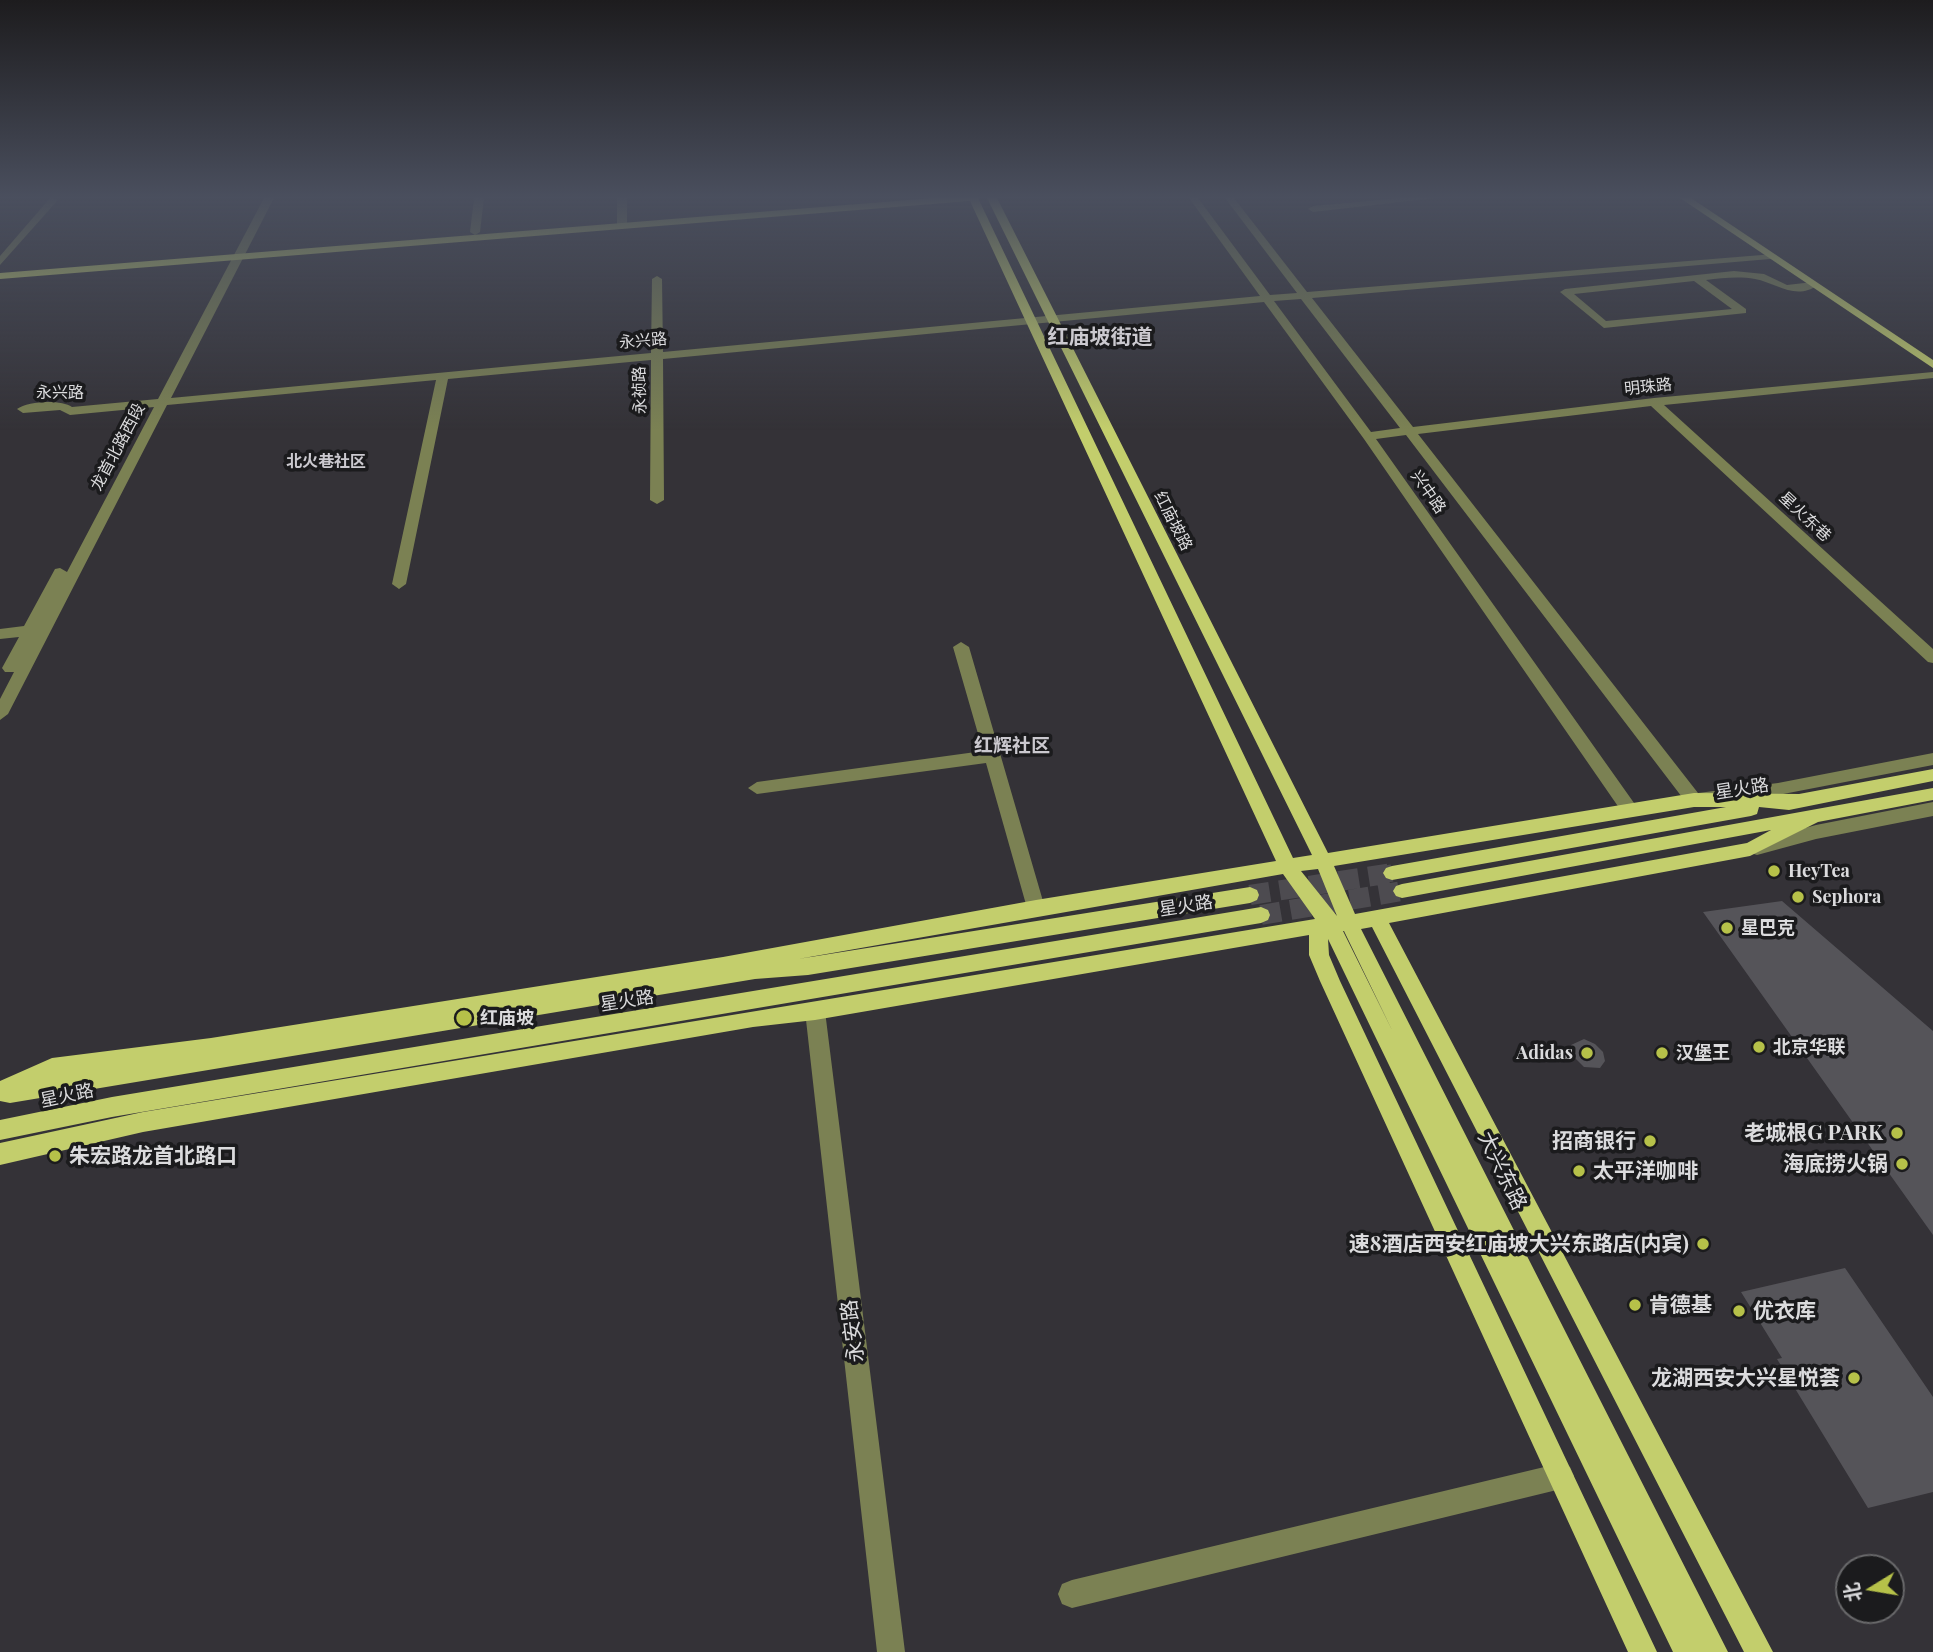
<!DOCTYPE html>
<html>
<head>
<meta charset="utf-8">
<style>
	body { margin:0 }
	#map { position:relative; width:1933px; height:1652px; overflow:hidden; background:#343237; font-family:"Playfair Display","Noto Sans SC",serif }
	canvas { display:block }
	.north { position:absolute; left:1835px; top:1554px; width:70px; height:70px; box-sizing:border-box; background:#1b1b1d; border:2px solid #68686a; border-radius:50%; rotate:259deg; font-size:19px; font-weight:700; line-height:28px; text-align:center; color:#dbdbdd }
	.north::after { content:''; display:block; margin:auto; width:24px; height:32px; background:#b6c149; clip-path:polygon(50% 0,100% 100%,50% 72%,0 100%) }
</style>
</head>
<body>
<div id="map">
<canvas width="1933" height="1652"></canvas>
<div class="north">北</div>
</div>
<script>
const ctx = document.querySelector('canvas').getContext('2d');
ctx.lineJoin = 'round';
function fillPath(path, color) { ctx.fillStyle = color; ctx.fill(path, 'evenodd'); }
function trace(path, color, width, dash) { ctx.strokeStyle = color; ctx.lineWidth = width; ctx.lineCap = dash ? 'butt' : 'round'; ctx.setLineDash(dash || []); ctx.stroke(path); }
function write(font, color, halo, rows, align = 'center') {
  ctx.font = font + ' "Playfair Display","Noto Sans SC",serif'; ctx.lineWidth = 7; ctx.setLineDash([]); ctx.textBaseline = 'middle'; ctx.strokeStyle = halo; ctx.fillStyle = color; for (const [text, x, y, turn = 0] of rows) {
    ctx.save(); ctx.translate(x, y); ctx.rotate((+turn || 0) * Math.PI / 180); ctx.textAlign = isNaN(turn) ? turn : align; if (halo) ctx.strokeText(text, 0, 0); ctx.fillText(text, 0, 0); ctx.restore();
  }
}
const building = new Path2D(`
	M1782,901L1933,1031V1235L1703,912Z
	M1584,1039L1595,1044L1603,1052L1605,1061L1600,1068L1584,1067L1571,1054V1045Z
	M1845,1268L1933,1397V1492L1868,1508L1777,1359L1782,1358L1741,1292Z`);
const majorTunnelFar1 = new Path2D(`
	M1386,874L1392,873`);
const majorTunnel = new Path2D(`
	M1250,895L1392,873
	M1261,915L1402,891`);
const minor = new Path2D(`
	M50,198L58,200L0,265V256Z
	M264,198H274L171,398L651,353L652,279L657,276L662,279L663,352L1260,296L1189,198H1198L1270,295L1297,293L1225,198H1234L1307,292L1774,254V258L1770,259L1312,298L1413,427L1654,398L1933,372V378L1664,405L1933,649V663L1928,662L1651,406L1418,434L1698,793L1778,783L1933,753V765L1778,795L1694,807L1688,805L1406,435L1376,439L1639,810L1636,815H1624L1364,439L1264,302L663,359L664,500L657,504L650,500L651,360L448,379L406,584L399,589L392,584L436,380L167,405L8,714L0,720V699L14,672H5L2,668L19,637L0,639V629L24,626L55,569L60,568L67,572L154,407L70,415L60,410L23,413L17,409C28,401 61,399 72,407L158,399ZM1301,299L1400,428L1371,432L1274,301Z
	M474,198H484L480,232L475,235L470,232Z
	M617,198H627V226L622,229L617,226Z
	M1399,198H1436L1313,212L1308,209L1313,206Z
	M1734,271L1764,274L1787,285L1813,282L1818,285C1795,301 1777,283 1755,279C1739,276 1722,278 1706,280L1746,309V313L1604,328L1560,292L1565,289ZM1694,281L1732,309L1606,321L1574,294Z
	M961,642L969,647L1045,908L1043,913L1036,916L1029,913L1027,908L986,763L757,794L748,788L757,782L983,751L953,647Z
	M1933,802V816L1816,839L1757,855L1751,853L1748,848L1751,843L1816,825Z
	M815,1002L822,1005L825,1011L905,1652H877L805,1011L808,1005Z
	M1561,1463L1570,1467L1574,1476L1570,1485L1561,1489L1072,1608L1062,1604L1058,1594L1062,1584L1072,1580Z`);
const major = new Path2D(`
	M933,198H978L1293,858L1312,855L987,198H997L1328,853L1694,793L1799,794L1933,769V781L1789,810L1759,807L1757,814L1751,816L1392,880L1386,878L1383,873L1386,868L1392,866L1726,807H1694L1334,866L1355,914L1747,843L1771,830L1402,898L1396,896L1393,891L1396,886L1402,884L1933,788V800L1818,822L1750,856L1389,923L1773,1652H1744L1372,927L1361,929L1728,1652H1673L1328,939L1329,955L1340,981L1657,1652H1628L1320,981L1309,955V935L815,1020L753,1027L143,1132L0,1165V1143L143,1112L1315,919L1283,874L798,959L1250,887L1257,890L1259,895L1257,900L1250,903L808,975L755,979L10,1103L0,1101V1081L52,1058L211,1038L723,957L1036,900L1276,861L970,201L0,279V273ZM1318,869L1337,916L1301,871ZM1343,931H1344L1393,1032Z
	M1680,198H1691L1933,360V368Z
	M1261,907L1268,910L1270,915L1268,920L1261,923L112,1117L0,1140V1120L112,1097Z`);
const markers = [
	[1774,871,7,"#b6c149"],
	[1798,897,7,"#b6c149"],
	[1727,928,7,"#b6c149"],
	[464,1018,9,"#b6c149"],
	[1759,1047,7,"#b6c149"],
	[1587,1053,7,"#b6c149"],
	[1662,1053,7,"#b6c149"],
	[1897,1133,7,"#b6c149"],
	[1650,1141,7,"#b6c149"],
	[55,1156,7,"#b6c149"],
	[1902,1164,7,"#b6c149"],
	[1579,1171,7,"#b6c149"],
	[1703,1244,7,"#b6c149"],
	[1635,1305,7,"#b6c149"],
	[1739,1311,7,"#b6c149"],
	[1854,1378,7,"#b6c149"]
];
const farStreetnames = [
	["永兴路",643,341,-5],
	["明珠路",1648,387,-6],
	["永祯路",640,390,-91],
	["永兴路",60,393],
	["龙首北路西段",118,447,-62],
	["兴中路",1428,492,55],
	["星火东巷",1805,517,43],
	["红庙坡路",1173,521,63]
];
const farNeighbourhoodnames = [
	["北火巷社区",326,462]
];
const streetNames = [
	["星火路",1742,789,-9],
	["星火路",1186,906,-9],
	["星火路",627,1001,-9],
	["星火路",67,1096,-12]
];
const poiNames = [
	["HeyTea",1788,871],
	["Sephora",1812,897],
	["星巴克",1741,928],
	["红庙坡",480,1018],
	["北京华联",1773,1047],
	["Adidas",1573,1053,"right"],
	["汉堡王",1676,1053]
];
const neighbourhoodNames = [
	["红辉社区",1012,746]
];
const farDistrictnames = [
	["红庙坡街道",1100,337]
];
const nearPoinames = [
	["老城根G PARK",1883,1133],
	["招商银行",1636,1141],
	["朱宏路龙首北路口",69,1156,"left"],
	["海底捞火锅",1888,1164],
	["太平洋咖啡",1593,1171,"left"],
	["速8酒店西安红庙坡大兴东路店(内宾)",1689,1244],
	["肯德基",1649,1305,"left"],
	["优衣库",1753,1311,"left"],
	["龙湖西安大兴星悦荟",1840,1378]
];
const nearStreetnames = [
	["大兴东路",1502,1171,64],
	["永安路",853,1331,-97]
];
fillPath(building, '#555459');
trace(majorTunnelFar1, '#4d4b50', 17, [17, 8]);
trace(majorTunnel, '#4d4b50', 20, [20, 10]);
fillPath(minor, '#7b8153');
fillPath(major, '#c3ce6c');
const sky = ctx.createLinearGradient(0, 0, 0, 430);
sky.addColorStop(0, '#1d1c1e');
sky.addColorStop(0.46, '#4a4f5e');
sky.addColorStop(1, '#4a4f5e00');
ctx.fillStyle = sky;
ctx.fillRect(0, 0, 1933, 430);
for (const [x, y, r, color] of markers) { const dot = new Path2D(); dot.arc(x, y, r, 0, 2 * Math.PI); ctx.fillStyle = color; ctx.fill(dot); trace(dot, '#1b1b1d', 2.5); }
write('16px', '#dbdbdd', '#1b1b1d', farStreetnames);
write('bold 16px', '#cbc9cf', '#1b1b1d', farNeighbourhoodnames);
write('18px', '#dbdbdd', '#1b1b1d', streetNames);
write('bold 18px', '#dbdbdd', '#1b1b1d', poiNames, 'left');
write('bold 19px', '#cbc9cf', '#1b1b1d', neighbourhoodNames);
write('bold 21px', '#cbc9cf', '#1b1b1d', farDistrictnames);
write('bold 21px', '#dbdbdd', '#1b1b1d', nearPoinames, 'right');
write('21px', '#dbdbdd', '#1b1b1d', nearStreetnames);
</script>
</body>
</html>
